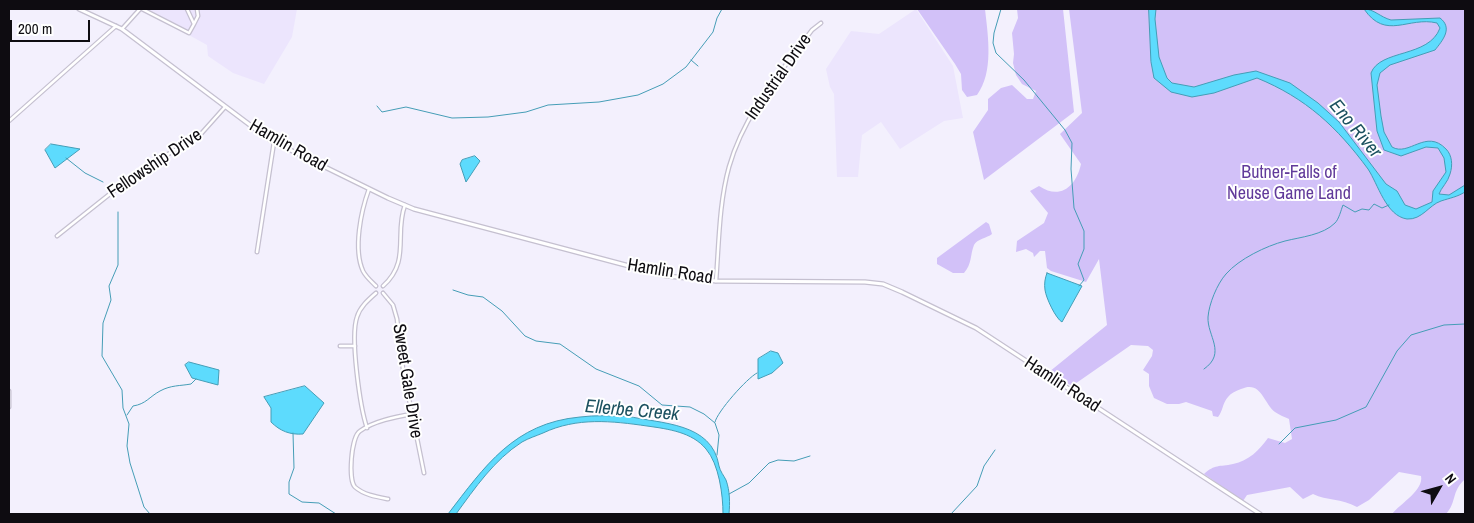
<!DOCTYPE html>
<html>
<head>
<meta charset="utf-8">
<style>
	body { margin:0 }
	#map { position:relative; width:1474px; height:523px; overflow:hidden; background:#f3f0fd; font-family:"Archivo Narrow",sans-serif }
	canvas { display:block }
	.frame { position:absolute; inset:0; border:10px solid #0e0c11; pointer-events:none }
	.north { position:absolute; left:1414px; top:463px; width:50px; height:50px; -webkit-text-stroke:4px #fff; paint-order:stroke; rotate:52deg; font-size:14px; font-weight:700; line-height:20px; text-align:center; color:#0e0c11 }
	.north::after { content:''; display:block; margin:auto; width:18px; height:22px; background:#0e0c11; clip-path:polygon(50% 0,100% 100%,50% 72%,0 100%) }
	.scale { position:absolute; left:10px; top:20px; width:80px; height:22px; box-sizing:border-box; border:2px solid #0e0c11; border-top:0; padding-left:6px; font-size:15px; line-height:18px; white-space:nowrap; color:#0e0c11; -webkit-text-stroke:4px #fff; paint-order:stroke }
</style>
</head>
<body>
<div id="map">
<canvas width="1474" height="523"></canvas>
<div class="frame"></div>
<div class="north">N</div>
<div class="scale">200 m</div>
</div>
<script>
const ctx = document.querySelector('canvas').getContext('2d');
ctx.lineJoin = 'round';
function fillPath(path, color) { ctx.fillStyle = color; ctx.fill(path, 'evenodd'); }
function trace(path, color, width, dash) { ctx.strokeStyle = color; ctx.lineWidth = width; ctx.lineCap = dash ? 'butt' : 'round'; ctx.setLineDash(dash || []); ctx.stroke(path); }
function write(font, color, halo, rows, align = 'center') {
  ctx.font = font + ' "Archivo Narrow",sans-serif'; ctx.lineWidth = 4; ctx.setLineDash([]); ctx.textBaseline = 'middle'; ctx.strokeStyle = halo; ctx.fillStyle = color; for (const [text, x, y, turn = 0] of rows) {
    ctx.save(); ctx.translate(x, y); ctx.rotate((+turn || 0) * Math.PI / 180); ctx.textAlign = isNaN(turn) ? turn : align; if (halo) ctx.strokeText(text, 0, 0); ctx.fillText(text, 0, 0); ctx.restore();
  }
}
const built = new Path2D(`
	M142,9H297L292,37L264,84L233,73L208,56L207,45Z
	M916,9L953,66L963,118L944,121L900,149L881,122L862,135L858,177H837L834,94L830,87L826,69L851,31L879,34Z`);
const green = new Path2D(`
	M917,9H985C988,36 994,72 977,95L967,97L962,90L961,74L955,64Z
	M1017,9H1063L1074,112L984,180L973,132L988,110V99L1001,88L1012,85L1027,99H1033L1036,91L1022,84L1016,75L1013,63L1014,54L1012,33L1018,18Z
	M1069,9H1465V479C1451,492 1457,502 1446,514H1392C1401,503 1424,490 1421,476L1399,472L1369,500L1357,507C1341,498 1327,501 1313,494L1303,499L1290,487L1247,495L1243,501L1204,474C1215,464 1219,467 1233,464C1249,461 1259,450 1268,438L1285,443L1292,439L1289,419C1285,417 1279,415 1275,412C1263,402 1261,380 1241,389C1236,391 1231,393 1228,397C1222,404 1223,411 1218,417L1213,416L1212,411L1186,402L1179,404H1167L1154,398L1149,386V374L1143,370L1152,356L1153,350L1148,346L1131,345L1072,386L1049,372L1107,325L1099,259L1086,282L1051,271L1047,268L1045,251H1040L1034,257L1033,253L1026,249L1016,252L1017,241L1044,223L1048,213L1030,191L1039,186C1060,200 1076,187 1081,164L1060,134L1082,113Z
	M986,222L989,224L992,234C987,238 977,239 974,245C970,255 972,264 964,273H953L937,264V258Z`);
const water = new Path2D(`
	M1149,9H1156L1155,19L1159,57L1167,78L1172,83L1194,87L1234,75L1256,71L1290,83L1318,103L1339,122L1386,184L1397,191L1405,205L1416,209L1432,202L1433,191L1446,172L1444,158L1438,148L1426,147L1401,156L1384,150L1377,131L1371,73C1380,49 1429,58 1440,28L1437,23C1408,16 1386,41 1364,9C1374,9 1380,17 1391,20L1440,18C1453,28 1443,40 1435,50L1390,65L1380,73L1377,85L1381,116L1384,132L1392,147C1409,157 1426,128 1446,149C1452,155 1453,165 1450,174C1448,182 1441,188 1439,194L1449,195L1465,185V192C1457,197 1450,198 1441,201C1429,205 1422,220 1407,219C1386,216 1378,184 1368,169C1337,127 1306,98 1257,78L1214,93L1192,97L1171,92L1154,78L1151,62Z
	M51,144L80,149L55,168L45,150Z
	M475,156L480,161L466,182L460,164L462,160Z
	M1047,273L1082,286L1062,322C1056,319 1046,298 1045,290C1044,284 1045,278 1047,273Z
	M771,351L778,353L783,363L772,373L758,379V359Z
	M189,362L219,370L218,385L192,378L185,365Z
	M305,386L324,403L303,434C290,435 280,431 271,422V408L264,397Z
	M627,416C661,424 712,422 719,466C720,471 724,476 726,480C730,491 730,503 729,514H723C723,495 719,464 706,449C692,432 668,429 647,426C612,421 577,417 543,433C536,436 529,438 522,442C494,460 475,488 456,514H448C485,466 514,423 580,417C595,415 611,416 627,416Z`);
const stream = new Path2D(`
	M1001,9L994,33L993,43L996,53L1024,80L1065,130L1072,143L1071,169L1074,208L1084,231V249L1078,264L1084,280L1079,286
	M691,60L698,66
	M377,106L382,112L406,107L452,118L488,117L526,112L548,105L599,102L638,95L663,84L686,67L713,32L717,18L722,9
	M66,158L85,173L103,182
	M118,212V265L109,286L111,300L103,323L102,356L122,390L123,408L129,424L127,446L130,463L144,507L150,514
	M453,290L468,295L483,297L502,311L525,336L536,341L560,344L596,369L639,386L662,405L690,407L704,414L715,423L719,435L717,455
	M1204,369C1227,353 1207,336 1208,317C1209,304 1217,284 1226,274C1239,259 1266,246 1285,241C1301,237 1323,235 1335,223C1339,219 1341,210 1343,205L1355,212L1362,209L1369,210L1374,204L1382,208L1389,205
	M127,415L133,406C146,404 149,397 160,391C171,385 180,386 191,384L196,379
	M715,422C717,412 747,378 757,373
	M293,433L294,468L289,482V494L302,502L319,503L336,514
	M1279,444L1295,428L1336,420L1366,407L1397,351L1411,335L1444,325L1465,324
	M729,494L749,483L769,463L778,460L794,461L810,456
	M951,514L977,486L984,466L995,450`);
const minor = new Path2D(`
	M142,9L189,33L194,24
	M187,9L194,24L198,16L197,9
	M122,29L140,9
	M9,121L116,26
	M369,189C361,211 353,249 363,271C366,277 371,281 376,286
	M57,236L135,174L200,135L225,107
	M257,252L274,142
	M716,281C719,243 719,203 729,167C744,114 780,73 812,30L821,23
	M383,286C411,261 394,234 405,205
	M383,293L393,305L397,319L403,369L424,473
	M340,346H355
	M9,391V407
	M367,428C360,407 350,337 357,317C360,307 368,300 376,293
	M388,499C377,497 364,495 355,487C348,480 351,437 360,431C374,421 395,417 412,414`);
const tertiary = new Path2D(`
	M79,9L122,29L270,140L388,198L414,209L667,276L716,281L865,282L883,284L902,292L976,328L1260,514`);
const streetNames = [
	["Industrial Drive",779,77,-55],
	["Hamlin Road",288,146,30],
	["Fellowship Drive",155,164,-34],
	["Hamlin Road",670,272,9],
	["Sweet Gale Drive",407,381,81],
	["Hamlin Road",1062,385,33]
];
const parkNames = [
	["Butner-Falls of",1289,173],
	["Neuse Game Land",1289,194]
];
const waterNames = [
	["Eno River",1355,129,50],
	["Ellerbe Creek",632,411,5]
];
fillPath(built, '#ece5fd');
fillPath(green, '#d2c1f8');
fillPath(water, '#5ddbfd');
trace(water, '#459db6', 1);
trace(stream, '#459db6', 1);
trace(minor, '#c5c0d0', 5);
trace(tertiary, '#c5c0d0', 5.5);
trace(minor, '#fff', 2.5);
trace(tertiary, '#fff', 3);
write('18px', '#0e0c11', '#fff', streetNames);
write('18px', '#613a9a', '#fff', parkNames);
write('italic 19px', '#1c5160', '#fff', waterNames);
</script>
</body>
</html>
